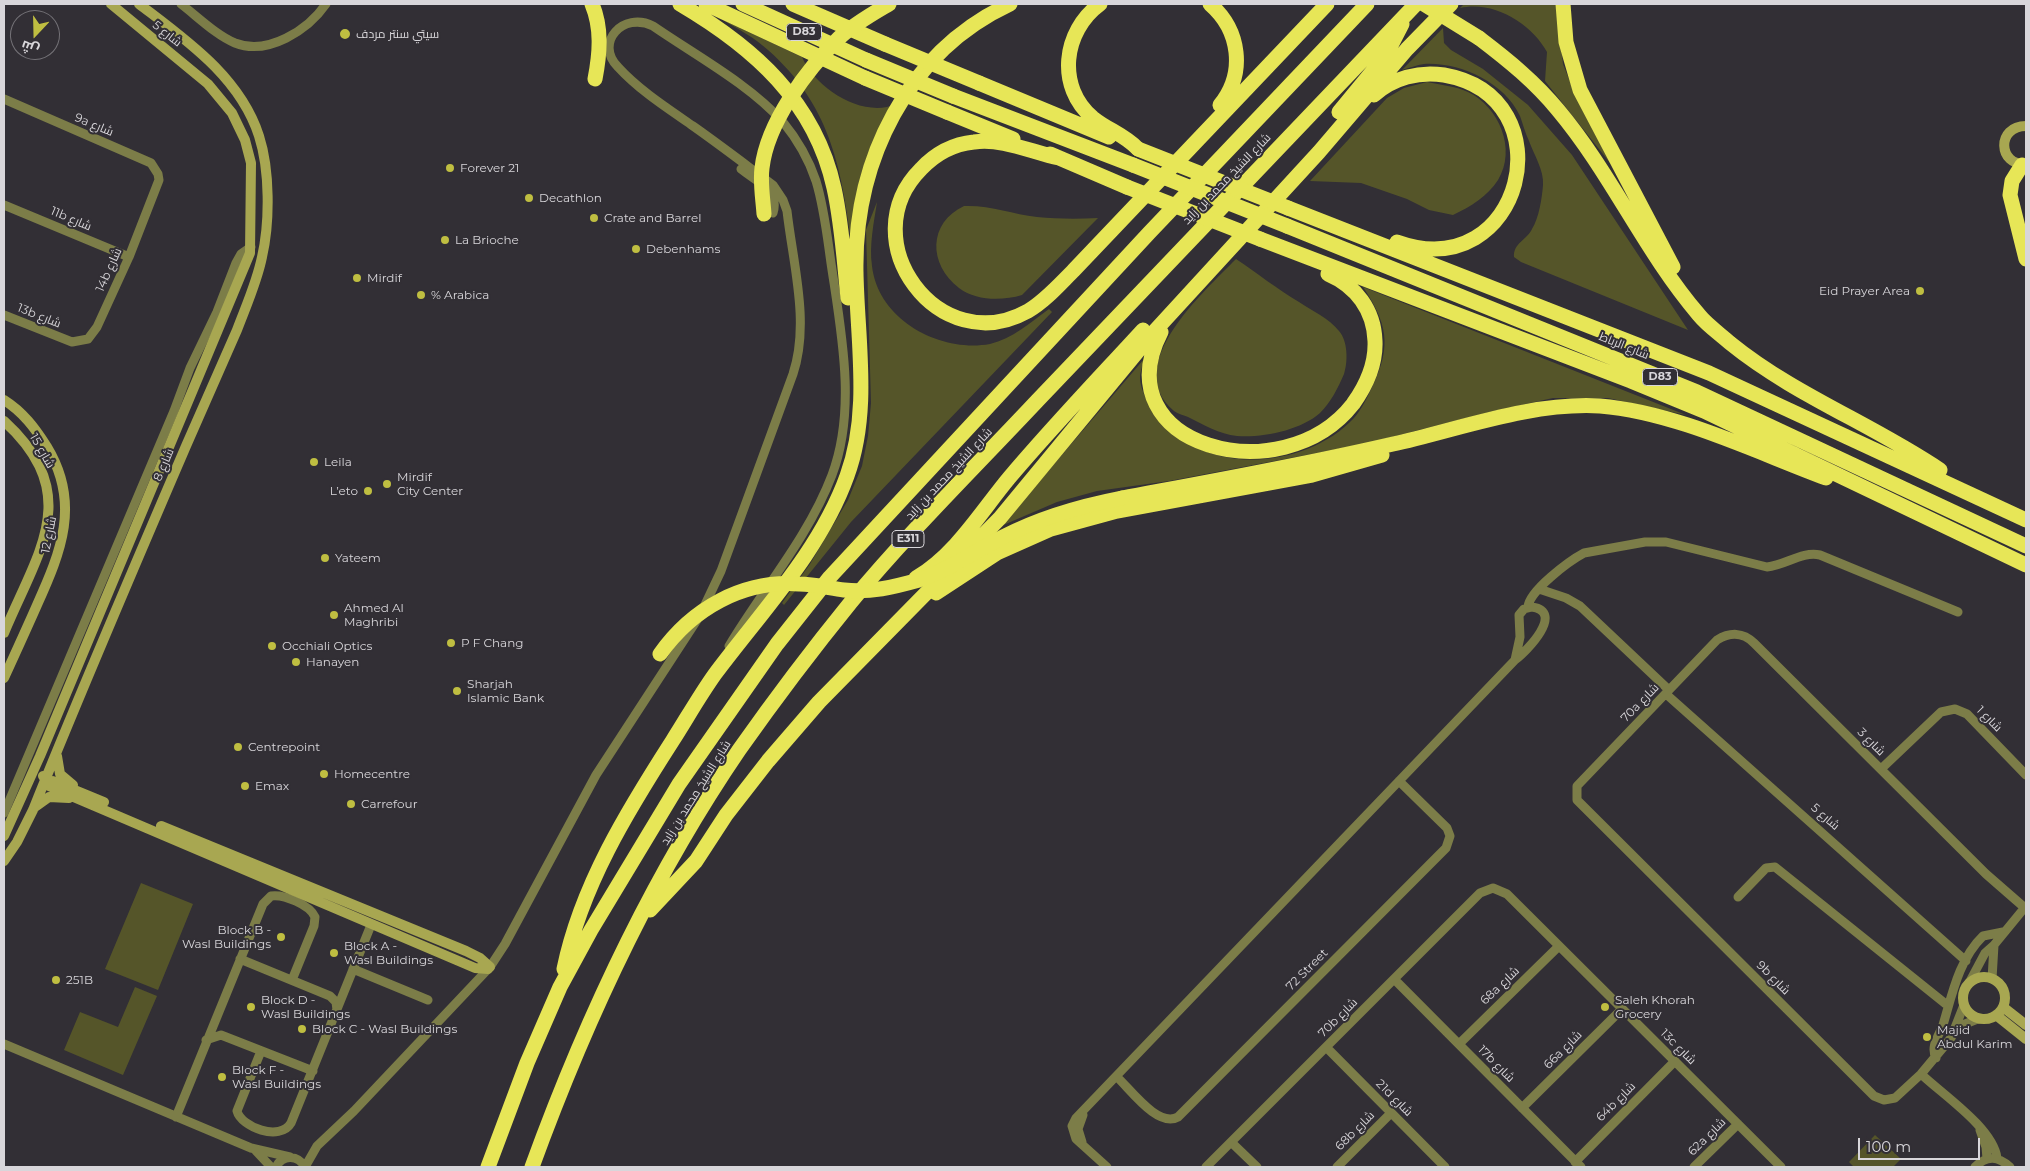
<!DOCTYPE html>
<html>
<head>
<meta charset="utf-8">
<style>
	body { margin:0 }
	#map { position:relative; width:2030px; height:1171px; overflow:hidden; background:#322f35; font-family:Montserrat,Cairo,sans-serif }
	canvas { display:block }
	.frame { position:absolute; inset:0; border:5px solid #d8d6da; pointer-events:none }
	.north { position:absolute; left:10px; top:10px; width:50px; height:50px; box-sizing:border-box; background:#322f35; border:1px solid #747277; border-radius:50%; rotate:201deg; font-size:14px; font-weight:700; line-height:20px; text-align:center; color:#d8d6da }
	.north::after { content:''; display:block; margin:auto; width:18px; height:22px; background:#bfbe41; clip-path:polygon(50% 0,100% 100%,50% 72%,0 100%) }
	.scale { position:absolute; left:1858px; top:1138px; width:122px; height:22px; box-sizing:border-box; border:2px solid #d8d6da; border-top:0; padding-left:6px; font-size:15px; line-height:18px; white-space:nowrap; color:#d8d6da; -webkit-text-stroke:4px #322f35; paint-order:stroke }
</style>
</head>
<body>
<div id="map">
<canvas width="2030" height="1171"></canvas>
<div class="frame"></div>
<div class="north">ش</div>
<div class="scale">100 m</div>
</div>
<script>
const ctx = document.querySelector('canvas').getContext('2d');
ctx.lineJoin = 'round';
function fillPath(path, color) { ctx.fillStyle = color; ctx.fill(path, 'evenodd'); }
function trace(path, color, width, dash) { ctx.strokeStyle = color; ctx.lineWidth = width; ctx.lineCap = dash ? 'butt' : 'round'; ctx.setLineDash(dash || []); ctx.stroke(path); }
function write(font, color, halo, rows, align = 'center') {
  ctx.font = font + ' Montserrat,Cairo,sans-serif'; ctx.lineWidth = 4; ctx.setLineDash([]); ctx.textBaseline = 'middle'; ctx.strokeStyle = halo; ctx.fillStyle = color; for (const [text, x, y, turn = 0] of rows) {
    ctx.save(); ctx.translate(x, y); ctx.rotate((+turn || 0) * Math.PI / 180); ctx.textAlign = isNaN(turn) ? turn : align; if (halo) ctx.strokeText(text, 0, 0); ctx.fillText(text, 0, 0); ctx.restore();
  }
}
const green = new Path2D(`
	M1464,4H1556L1563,64L1574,92L1618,173L1545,81L1547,52C1532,24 1494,0 1460,8Z
	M723,20L802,57C815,88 863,119 896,104L868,153L853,214L851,241C841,165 829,104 768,50C755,38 738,29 723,20Z
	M1443,28L1444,43L1451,50L1483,69L1528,105L1572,155L1688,330L1521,262L1514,257C1513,243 1527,240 1532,229C1539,218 1542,198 1543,185C1544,170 1534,155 1529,141C1525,133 1523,124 1520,116C1504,82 1460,62 1424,64C1417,65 1409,68 1402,70Z
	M1427,82C1441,85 1455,86 1468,92C1499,107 1517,149 1498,180C1488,196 1470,207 1453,215L1429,210L1407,199L1361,183L1310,181L1387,98L1404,88Z
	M877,202C874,222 869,245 872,266C878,320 940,353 990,344C1012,339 1031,322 1049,309L1052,312L851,522L784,605L782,603L810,564L848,500L862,466L868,436L871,403L866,230Z
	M964,206C990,205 1012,214 1037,217C1057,219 1078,219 1098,218L1022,295C1002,301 976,301 959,288C928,264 928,223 964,206Z
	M1236,259C1257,273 1277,289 1299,302C1312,311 1329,318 1339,331C1348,341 1348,362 1344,374C1338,388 1331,402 1320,413C1301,430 1263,438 1237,436C1219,434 1204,425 1188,417C1184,415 1178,414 1174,411C1120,365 1205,291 1236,259Z
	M1363,287L1686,415L1608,398H1553L1489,412L1364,444L1169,481L1097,491L1057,502L1001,526L1144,359C1143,365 1140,372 1140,378C1141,399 1159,418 1175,430C1180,435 1186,441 1192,445C1241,473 1316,459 1354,418C1362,409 1368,396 1373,385C1392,345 1387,323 1363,287Z
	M141,883L193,904L158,990L105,969Z
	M135,987L157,996L123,1075L64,1050L80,1012L118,1027Z
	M1875,1135L1901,1159L1893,1167H1854L1849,1162Z`);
const street = new Path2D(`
	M181,4C198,17 216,35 235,43C268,56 308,30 326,4
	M4,99L151,163L158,174L159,180L129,257L97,327L88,339L72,342L4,315
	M741,169C757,182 780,190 773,213
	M4,205L129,257
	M1539,589L1566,598L1580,606L1669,690
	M1528,607C1529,591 1569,561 1584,553L1645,542H1666L1767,567C1786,565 1802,551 1820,555L1958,612
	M1532,607C1565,612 1527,651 1515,660L1520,637L1519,615L1524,609Z
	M703,609L721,571L793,374C810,323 793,264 787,211L783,200L773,185C746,165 720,145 693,126C667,108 639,90 618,67C594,43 623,11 653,26C695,55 749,84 783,122C797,139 809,160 816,181C824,207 827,235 831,263C841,331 857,409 832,475C808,538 763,589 729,646
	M1666,694L1966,961
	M1881,769L1941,712L1955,709L1967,714L2026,775
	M4,813L174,411L190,368L217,312L236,263L241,254L251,247
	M1738,897L1766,868L1775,867L1947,1005
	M240,959L330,996L336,1002L337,1010
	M353,969L428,1000
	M1394,979L1581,1167
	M1992,979L1994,945
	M1969,983L1985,953L1994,945L2026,906
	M1964,1005L1951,1038L1921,1074L1895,1098L1884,1100L1874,1096L1577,800V786L1717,640C1730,632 1743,632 1754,643L1986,874L2025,908
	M1953,1033L1965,1024L1980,1018
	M206,1040L221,1035L313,1071
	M4,1044L251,1148L290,1157
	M1459,1044L1559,946
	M1326,1047L1445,1167
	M261,1051L237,1111C241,1127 280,1142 291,1123L371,925
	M1936,1058C1930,1046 1939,1036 1943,1025C1952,995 1959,959 1983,936L2003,932
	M1921,1074C1943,1095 1993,1128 1997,1158
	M1117,1077C1131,1090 1158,1128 1178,1117L1446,848L1450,836L1447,828L1399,781
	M1522,1108L1622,1009
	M176,1117L263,904L271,896C284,894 310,905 315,917L314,926L292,980
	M1980,1130L1986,1147L1987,1159
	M1082,1142L1078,1129L1083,1115
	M1231,1142L1257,1167
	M256,1151L271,1167
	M1575,1162L1675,1061
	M276,1167C283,1154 298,1155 305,1167
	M305,1167L317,1146L354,1111L490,967L505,944L596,775L697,620
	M1107,1167L1076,1139L1072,1126L1076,1118L1515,660
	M1206,1167L1480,893L1493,888L1507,894L1781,1167
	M1337,1167L1391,1113
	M1694,1167L1738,1124
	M1975,1167C1987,1155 1998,1156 2010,1167`);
const secondary = new Path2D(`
	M2026,126C1996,126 1998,166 2026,164
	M4,400C23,412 35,428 47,447C81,503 61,552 37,605C26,630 15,654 4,678
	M4,421C85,495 37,553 4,633
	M57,756L60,774L73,785
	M43,776L49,786L64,793L475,968L488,969
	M53,781L104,802
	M35,807L49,797L69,798
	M161,826L466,951L480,958L490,967
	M4,836L40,756L250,253L251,163L245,140L232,113L208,84L111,4
	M4,861L17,842L33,810C82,688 134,567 186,446C203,407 220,369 237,330C246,306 257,282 262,257C270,222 270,170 259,136C240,77 186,40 139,4
	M1963 998a21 21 0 1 1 42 0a21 21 0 1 1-42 0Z
	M2003,1007L2026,1025
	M1996,1015L2026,1039`);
const highway = new Path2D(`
	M592,4C602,28 600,53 595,79
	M680,4C753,47 815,101 834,188C842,224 844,261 848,298
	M706,4L865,78
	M743,4L866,60
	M793,4L885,44
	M1100,4C1063,31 1056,87 1093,118C1108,130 1125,135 1138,149
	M1210,4C1240,30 1246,73 1220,105
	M1563,4L1566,42L1580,90L1673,267
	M1479,38C1508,60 1535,82 1558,110C1611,173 1645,252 1699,315C1707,325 1720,334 1730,343C1794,395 1872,424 1940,470
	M979,83L1109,137
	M1374,95C1393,78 1419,71 1444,75C1569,97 1523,287 1397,242
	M953,96L1133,165
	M947,112L1013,139
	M1339,112L1386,55L1402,24
	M1050,154L1127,187
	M1059,158C1031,152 1003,138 974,142C954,144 935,154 921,169C850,240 939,361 1028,311C1045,301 1059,285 1073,271L1327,4
	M2022,165L2012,181L2010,195L2026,259
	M1288,208L1709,373L2026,520
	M1287,226L1697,392L2026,546
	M1260,239L1631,381L1704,411L2026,565
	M1161,332C1102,446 1282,495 1353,404C1366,386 1376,364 1375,341C1374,310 1356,286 1328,274
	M1122,498C1213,481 1303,465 1393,444C1460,429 1531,402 1600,406C1675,412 1756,452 1826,478
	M916,578C956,554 980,513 1009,478C1052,427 1098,379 1143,330
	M936,593L997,553L1051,529L1117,511L1312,475L1382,455
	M650,910L696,861L726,815L768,761L819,702L1000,518L1152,334L1319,152L1407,49L1451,4
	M564,969C581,886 628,810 673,740C687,718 700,695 715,674C762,611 820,551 847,476C871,411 857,339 856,272C854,161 907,52 1010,4
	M488,1167L527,1063L560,987L591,930L679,784L777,644L830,577L1149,233L1367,4
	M532,1167C584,1024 653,876 739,750C775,699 812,650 851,602C909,532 975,467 1037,401C1163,268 1290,136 1416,4`);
const highwayBridge = new Path2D(`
	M1424,4L1479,38
	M885,44L979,83
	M866,60L953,96
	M865,78L947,112
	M1138,149L1288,208
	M1133,165L1287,226
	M1127,187L1260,239
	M764,214C763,199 760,183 762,168C767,123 807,69 839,38C854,24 872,14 889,4
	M660,654C692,609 742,580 799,584C814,584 829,588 844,590C870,593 894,587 919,580C949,570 975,551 1003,537C1041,517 1081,506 1122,498`);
const markers = [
	[345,34,6,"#bfbe41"],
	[450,168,5,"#bfbe41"],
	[529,198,5,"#bfbe41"],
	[594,218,5,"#bfbe41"],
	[445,240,5,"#bfbe41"],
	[636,249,5,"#bfbe41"],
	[357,278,5,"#bfbe41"],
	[1920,291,5,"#bfbe41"],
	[421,295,5,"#bfbe41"],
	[314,462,5,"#bfbe41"],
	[387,484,5,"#bfbe41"],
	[368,491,5,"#bfbe41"],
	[325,558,5,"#bfbe41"],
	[334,615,5,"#bfbe41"],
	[451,643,5,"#bfbe41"],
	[272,646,5,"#bfbe41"],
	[296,662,5,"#bfbe41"],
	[457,691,5,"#bfbe41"],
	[238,747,5,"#bfbe41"],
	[324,774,5,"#bfbe41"],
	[245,786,5,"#bfbe41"],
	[351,804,5,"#bfbe41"],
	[281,937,5,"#bfbe41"],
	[334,953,5,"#bfbe41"],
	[56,980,5,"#bfbe41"],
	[251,1007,5,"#bfbe41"],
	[1605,1007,5,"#bfbe41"],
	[302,1029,5,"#bfbe41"],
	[1927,1037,5,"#bfbe41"],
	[222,1077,5,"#bfbe41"]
];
const shields = [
	[804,32,35],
	[1660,377,35],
	[908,539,32]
];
const shieldNames = [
	["D83",804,32],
	["D83",1660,377],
	["E311",908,539]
];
const streetNames = [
	["شارع 5",167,34,38],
	["9a شارع",94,125,23],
	["شارع الشيخ محمد بن زايد",1227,179,-46],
	["11b شارع",71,219,23],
	["14b شارع",109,270,-66],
	["13b شارع",39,316,22],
	["شارع الرباط",1624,346,22],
	["شارع 15",42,451,60],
	["شارع 8",164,465,-67],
	["شارع الشيخ محمد بن زايد",949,474,-47],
	["شارع 12",49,535,-79],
	["70a شارع",1640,703,-46],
	["شارع 1",1989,719,45],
	["شارع 3",1871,742,45],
	["شارع الشيخ محمد بن زايد",696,793,-58],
	["شارع 5",1825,817,41],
	["72 Street",1307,970,-45],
	["9b شارع",1773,978,45],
	["68a شارع",1500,986,-44],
	["70b شارع",1338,1018,-45],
	["13c شارع",1678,1047,45],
	["66a شارع",1563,1050,-45],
	["17b شارع",1496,1064,45],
	["21d شارع",1394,1098,45],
	["64b شارع",1616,1102,-45],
	["68b شارع",1355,1131,-45],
	["62a شارع",1707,1137,-45]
];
const poiNames = [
	["سيتي سنتر مردف",356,34],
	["Forever 21",460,168],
	["Decathlon",539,198],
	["Crate and Barrel",604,218],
	["La Brioche",455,240],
	["Debenhams",646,249],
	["Mirdif",367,278],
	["Eid Prayer Area",1910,291,"right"],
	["% Arabica",431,295],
	["Leila",324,462],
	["Mirdif",397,477],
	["City Center",397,491],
	["L’eto",358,491,"right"],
	["Yateem",335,558],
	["Ahmed Al",344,608],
	["Maghribi",344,622],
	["P F Chang",461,643],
	["Occhiali Optics",282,646],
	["Hanayen",306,662],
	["Sharjah",467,684],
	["Islamic Bank",467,698],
	["Centrepoint",248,747],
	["Homecentre",334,774],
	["Emax",255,786],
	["Carrefour",361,804],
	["Block B -",271,930,"right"],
	["Wasl Buildings",271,944,"right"],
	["Block A -",344,946],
	["Wasl Buildings",344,960],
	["251B",66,980],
	["Block D -",261,1000],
	["Wasl Buildings",261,1014],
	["Saleh Khorah",1615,1000],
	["Grocery",1615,1014],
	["Block C - Wasl Buildings",312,1029],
	["Majid",1937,1030],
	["Abdul Karim",1937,1044],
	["Block F -",232,1070],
	["Wasl Buildings",232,1084]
];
fillPath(green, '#555529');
trace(street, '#7c7d48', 9);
trace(secondary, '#a8a751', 10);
trace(highway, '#e7e657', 15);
trace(highwayBridge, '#e7e657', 15);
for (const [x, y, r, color] of markers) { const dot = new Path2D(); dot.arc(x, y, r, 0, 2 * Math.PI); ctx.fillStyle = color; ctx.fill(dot); trace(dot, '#322f35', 2); }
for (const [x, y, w] of shields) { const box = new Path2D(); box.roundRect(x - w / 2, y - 8.5, w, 17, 4); ctx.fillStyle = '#322f35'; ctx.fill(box); trace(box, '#d8d6da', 1); }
write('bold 11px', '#d8d6da', null, shieldNames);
write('12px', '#d8d6da', '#322f35', streetNames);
write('12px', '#d8d6da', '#322f35', poiNames, 'left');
</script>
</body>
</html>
